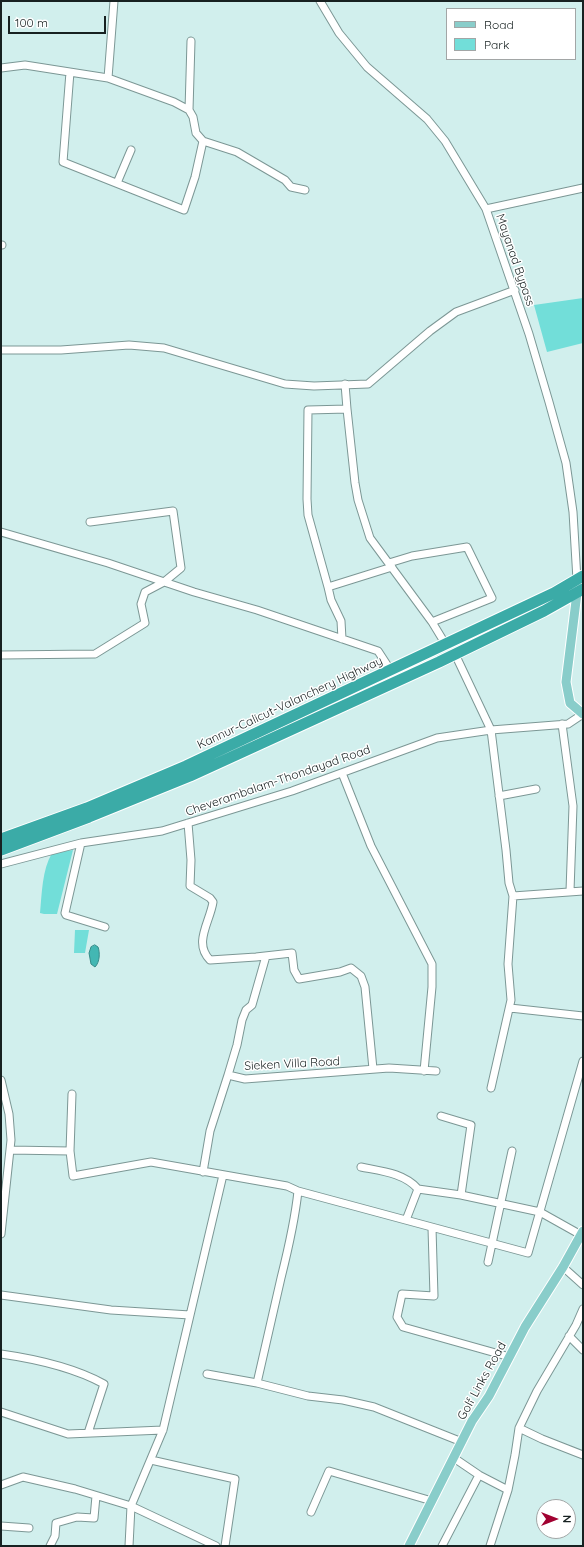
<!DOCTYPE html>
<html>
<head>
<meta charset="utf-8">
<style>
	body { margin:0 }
	#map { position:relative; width:584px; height:1547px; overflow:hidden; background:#d1efed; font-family:Quicksand,sans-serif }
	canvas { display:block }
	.frame { position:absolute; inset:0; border:2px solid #172121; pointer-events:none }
	.legend { position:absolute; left:446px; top:8px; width:130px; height:52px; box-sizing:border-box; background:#fff; border:1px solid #a2a6a6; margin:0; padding:5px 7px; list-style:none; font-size:12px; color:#172121 }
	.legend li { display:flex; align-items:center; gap:8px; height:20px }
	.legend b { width:20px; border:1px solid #a2a6a6 }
	.north { position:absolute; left:536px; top:1499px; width:40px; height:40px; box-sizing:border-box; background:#fff; border:1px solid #a2a6a6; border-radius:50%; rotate:90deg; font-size:11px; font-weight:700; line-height:16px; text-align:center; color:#172121 }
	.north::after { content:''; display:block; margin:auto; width:14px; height:18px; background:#a10131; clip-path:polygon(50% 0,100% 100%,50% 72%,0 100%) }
	.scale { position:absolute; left:8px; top:16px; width:98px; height:18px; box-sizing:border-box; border:2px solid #172121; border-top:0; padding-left:5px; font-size:12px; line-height:14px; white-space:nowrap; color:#172121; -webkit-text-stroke:3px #fff; paint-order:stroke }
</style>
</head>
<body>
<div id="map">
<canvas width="584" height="1547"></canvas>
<div class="frame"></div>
<ul class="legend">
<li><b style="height:5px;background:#89cdca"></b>Road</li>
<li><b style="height:11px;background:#72ded9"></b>Park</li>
</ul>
<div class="north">N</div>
<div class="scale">100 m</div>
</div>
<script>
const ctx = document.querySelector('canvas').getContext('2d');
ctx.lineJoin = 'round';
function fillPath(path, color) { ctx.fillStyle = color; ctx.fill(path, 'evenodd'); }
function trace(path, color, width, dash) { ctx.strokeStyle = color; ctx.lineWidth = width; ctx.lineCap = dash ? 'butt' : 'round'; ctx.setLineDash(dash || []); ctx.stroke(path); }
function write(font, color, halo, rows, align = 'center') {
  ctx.font = font + ' Quicksand,sans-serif'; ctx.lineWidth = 3; ctx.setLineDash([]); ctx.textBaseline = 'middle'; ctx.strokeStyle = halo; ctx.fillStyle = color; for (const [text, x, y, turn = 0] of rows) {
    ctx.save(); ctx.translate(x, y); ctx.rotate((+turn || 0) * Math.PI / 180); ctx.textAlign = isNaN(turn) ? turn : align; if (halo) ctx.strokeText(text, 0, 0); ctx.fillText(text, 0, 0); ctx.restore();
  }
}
const green = new Path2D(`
	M583,298V343L547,352L534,305Z
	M73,850L57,914H44L40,913C42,893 42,870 52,853Z
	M75,930H89L85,953H74Z`);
const water = new Path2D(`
	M95,945L98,947C100,952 100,962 95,967L91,964L89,953L91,947Z`);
const minor = new Path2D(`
	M320,1L339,33L367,67L427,119L445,141L486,209L529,334L549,402L566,463L573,512L577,580
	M1,68L25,65L108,78L174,102L189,110L193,117L196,133L203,141L237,152L285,180L291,187L305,190
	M70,72L63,162L184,210L195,177L203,141
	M108,78L114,1
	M189,110L191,41
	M117,183L131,150
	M486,209L583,188
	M1,245H2
	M1,350H61L129,345L164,348L285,384L314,386L368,384L430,331L456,312L515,290
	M345,384L347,409
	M1,532L108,563L194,592L257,610L378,651L391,671
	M389,563L412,556L467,547L492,598L432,622
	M392,567L328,587L308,515L307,499L308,410L347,409L355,483L358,500L370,538L432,622L446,645
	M328,587L331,600L341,621L342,639
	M455,654L491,730L506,850L509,883L513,896L508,964L511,1000L491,1088
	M1,655L95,654L145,623L141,604L145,592L164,582L181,568L173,511L90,522
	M562,724L573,806L570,891
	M342,773L371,846L432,964V987L424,1071
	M499,796L536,789
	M188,823L191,860L190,886L210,898L213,902C210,922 193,943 210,960L256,957L292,953L294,970L299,979L340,972L351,968L361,976L365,987L373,1069
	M81,843L65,913L66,915L105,927
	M1,864L81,843L162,831L292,791L437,738L491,730L568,724L583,714
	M513,896L583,891
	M266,956L252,1005L246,1010L242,1020L237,1045L228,1075L245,1079L389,1068L436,1071
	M510,1008L583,1016
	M1,1080L9,1114L11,1140L1,1234
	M441,1116L471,1125L461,1195
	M10,1150L70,1151L73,1176L151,1162L287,1186L298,1191C295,1220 288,1250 281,1278C273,1313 265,1348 257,1383L308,1396L343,1400L374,1407L462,1442
	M70,1151L72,1094
	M361,1167C381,1171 404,1173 418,1189
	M203,1172L210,1131L228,1075
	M298,1191L528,1253L583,1061
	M406,1220L418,1189L461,1195L540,1212L581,1235
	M432,1228L434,1296L402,1294L397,1317L403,1327L510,1357
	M488,1262L512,1151
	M563,1267L583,1285
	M1,1295L111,1310L190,1315
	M569,1336L583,1350
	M1,1354C36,1359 73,1367 104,1384L88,1433
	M207,1374L257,1383
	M1,1412L68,1434L163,1430
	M519,1428L537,1391L576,1325L583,1309
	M454,1458L479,1475L508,1490L515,1455L519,1428L542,1439L583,1455
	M151,1460L235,1479L225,1546
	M1,1485L23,1477L75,1489L131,1506L216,1546
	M311,1512L329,1471L432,1501
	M1,1526L29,1528
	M50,1546L55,1536L56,1523L77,1517L94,1518L96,1496
	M129,1546L131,1506L163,1430L223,1175
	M442,1546L479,1475
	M490,1546L508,1490`);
const major = new Path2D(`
	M577,593L566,682L570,703L583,714
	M409,1546L472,1421L489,1396L525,1327L563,1267L583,1231`);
const highway = new Path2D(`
	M1,839L87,808L186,766L554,593L583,576
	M1,850L89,817L190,776L439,662L544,611L583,589`);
const streetNames = [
	["Mayanad Bypass",515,260,71],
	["Kannur-Calicut-Valanchery Highway",290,703,-25],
	["Cheverambalam-Thondayad Road",278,781,-19],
	["Sieken Villa Road",292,1064,-3],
	["Golf Links Road",482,1381,-61]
];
fillPath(green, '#72ded9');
fillPath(water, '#43b7b3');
trace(water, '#368a87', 1);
trace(minor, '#7c9795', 9);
trace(major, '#fff', 11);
trace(highway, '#fff', 13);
trace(minor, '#fff', 7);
trace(major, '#89cdca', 9);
trace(highway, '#3baba7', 11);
write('12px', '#172121', '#fff', streetNames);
</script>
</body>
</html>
